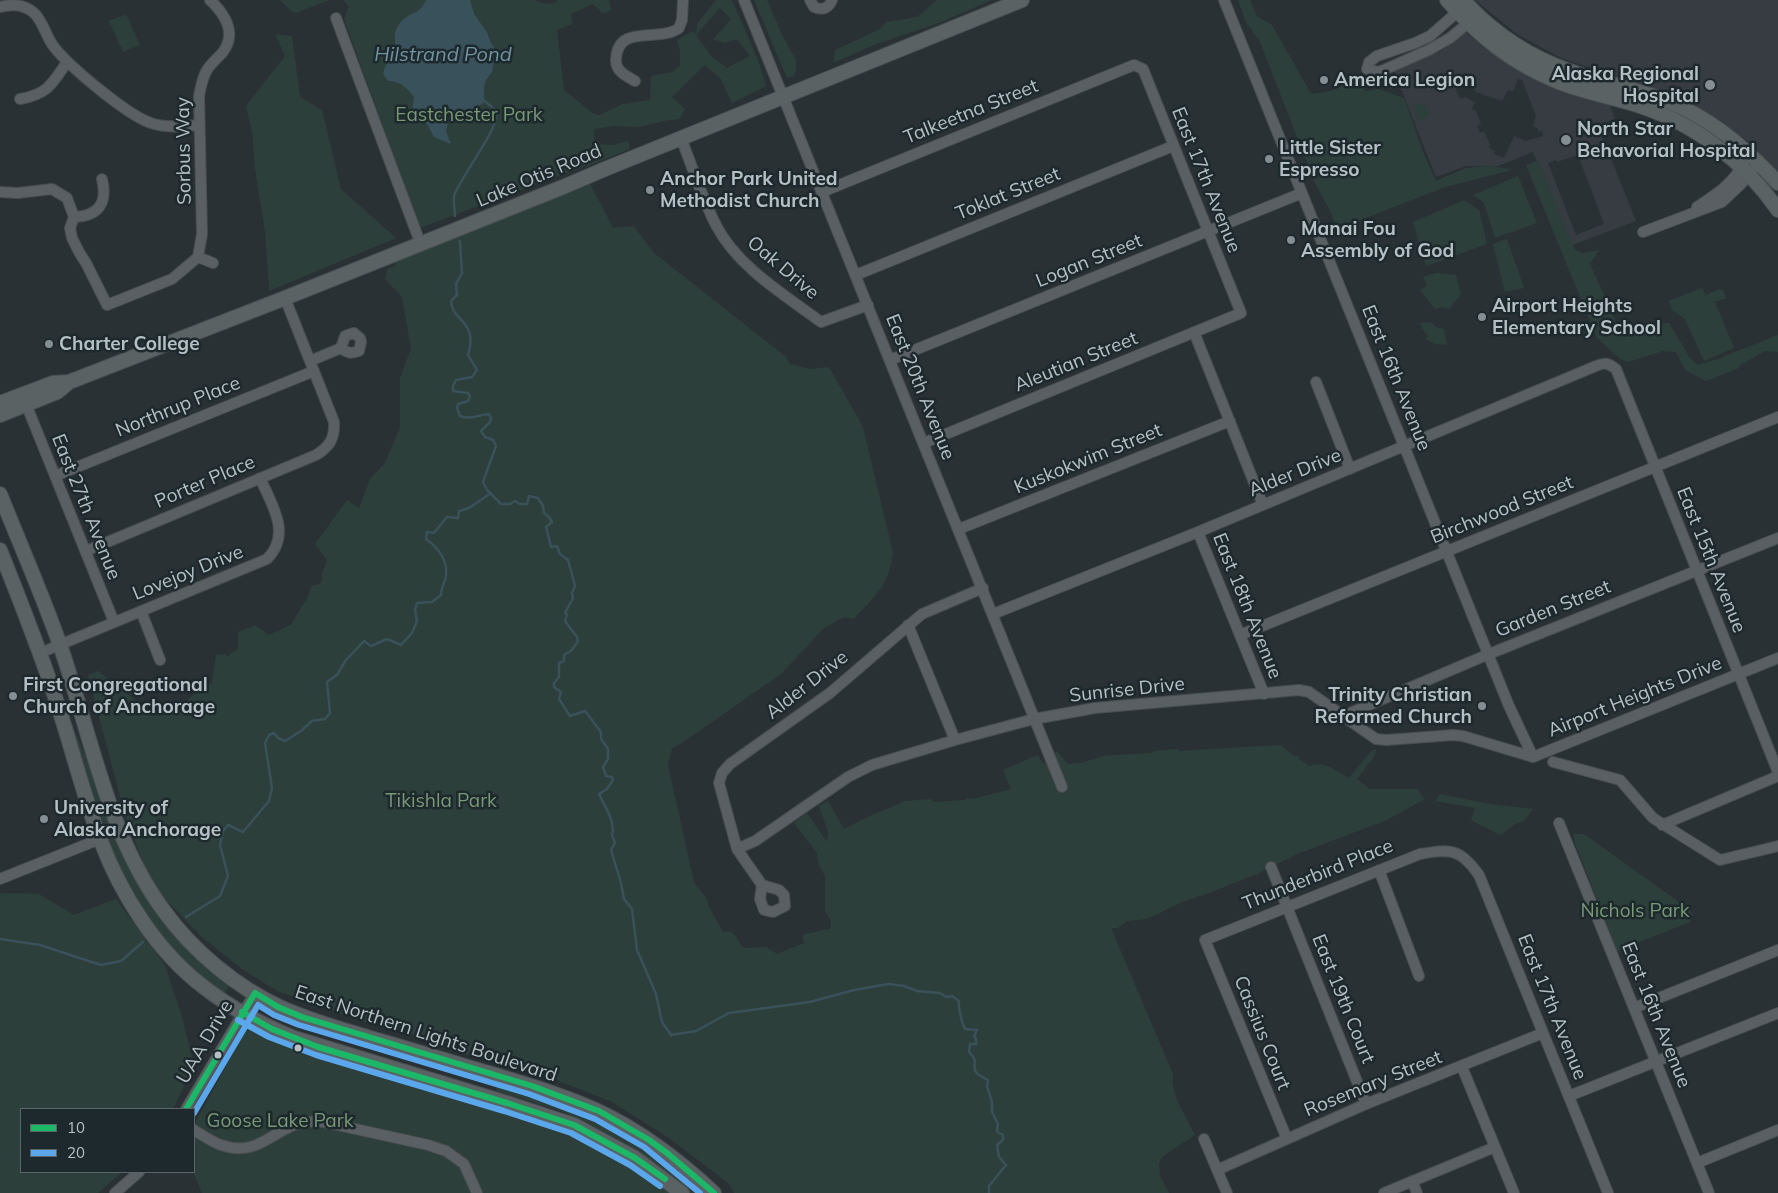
<!DOCTYPE html>
<html>
<head>
<meta charset="utf-8">
<style>
	body { margin:0 }
	#map { position:relative; width:1778px; height:1193px; overflow:hidden; background:#2a3135; font-family:Mulish,sans-serif }
	canvas { display:block }
	.legend { position:absolute; left:20px; top:1108px; width:175px; height:65px; box-sizing:border-box; background:#1e292e; border:1px solid #5a656a; margin:0; padding:6px 9px; list-style:none; font-size:15px; color:#b4c0c5 }
	.legend li { display:flex; align-items:center; gap:10px; height:25px }
	.legend b { width:25px; border:1px solid #5a656a }
</style>
</head>
<body>
<div id="map">
<canvas width="1778" height="1193"></canvas>
<ul class="legend">
<li><b style="height:6px;background:#1ab867"></b>10</li>
<li><b style="height:6px;background:#5aa8eb"></b>20</li>
</ul>
</div>
<script>
const ctx = document.querySelector('canvas').getContext('2d');
ctx.lineJoin = 'round';
function fillPath(path, color) { ctx.fillStyle = color; ctx.fill(path, 'evenodd'); }
function trace(path, color, width, dash) { ctx.strokeStyle = color; ctx.lineWidth = width; ctx.lineCap = dash ? 'butt' : 'round'; ctx.setLineDash(dash || []); ctx.stroke(path); }
function write(font, color, halo, rows, align = 'center') {
  ctx.font = font + ' Mulish,sans-serif'; ctx.lineWidth = 5; ctx.setLineDash([]); ctx.textBaseline = 'middle'; ctx.strokeStyle = halo; ctx.fillStyle = color; for (const [text, x, y, turn = 0] of rows) {
    ctx.save(); ctx.translate(x, y); ctx.rotate((+turn || 0) * Math.PI / 180); ctx.textAlign = isNaN(turn) ? turn : align; if (halo) ctx.strokeText(text, 0, 0); ctx.fillText(text, 0, 0); ctx.restore();
  }
}
const medical = new Path2D(`
	M1475,0H1778V172L1749,142L1721,122L1677,97L1561,58L1517,34Z
	M1465,32L1518,70L1551,86L1610,105L1615,119L1598,126L1636,221L1570,246L1533,152L1498,166H1466L1436,177L1394,71L1441,51ZM1468,74L1476,92L1502,101L1508,90L1513,92L1518,79L1522,80L1536,116L1533,126L1537,128L1539,132L1542,131L1543,136L1526,141L1514,136L1504,158L1494,154L1495,151L1489,148L1490,145L1484,131L1480,133L1477,126L1481,124L1476,111L1472,109L1475,102L1465,97L1460,99L1452,81ZM1578,155L1604,224L1576,235L1548,163L1556,160L1557,162Z`);
const green = new Path2D(`
	M280,0H330L296,13L291,11Z
	M343,0H534L545,4L555,3L558,0H609L611,10L603,14L593,4L571,14L572,24L557,30L564,90L594,114L599,115L623,104L650,100L651,76L673,72L680,65V51L677,40L693,31L696,34L697,24L716,0H732L758,60L766,86L732,103L721,79L705,65L672,97L685,109L679,119L663,121L639,127L614,126L594,129V144L613,145L628,141L630,149L588,166H585L420,228L344,19L349,6ZM720,8L731,19L713,39L725,43L737,39L750,56L727,68L712,57L696,35Z
	M754,0H767L783,37L796,60V69L794,76L787,78Z
	M937,0H992L941,22L874,45L833,63L835,50L880,29L886,22L917,17Z
	M1238,0H1250L1257,16L1272,25L1310,92L1313,94L1331,91L1358,79L1366,91L1379,89L1404,98L1423,152L1436,181L1466,168L1491,166L1512,170L1445,187L1338,229L1329,209L1315,183L1260,42L1246,22Z
	M126,14L140,45L123,52L109,21Z
	M275,34L292,36L300,97L322,110L341,189L396,238L269,291L265,231L255,169L252,132L246,106L285,56Z
	M1425,102L1430,116L1419,121L1413,107Z
	M1538,160L1575,250L1583,253L1599,250L1590,264L1616,322L1631,325L1669,323L1690,358L1698,365L1718,359L1778,335V352L1765,351L1740,365L1739,368L1706,381L1685,370L1676,352L1663,351L1628,362L1619,358L1597,338L1526,165Z
	M1518,176L1537,223L1495,238L1484,203L1473,195Z
	M587,178L613,228L634,226L654,253L785,356L790,364L810,369L829,367L863,427L893,553C889,585 875,596 854,619L844,617L824,628L781,674L682,743L672,748L668,765L694,882L706,898L709,907L723,932L730,931L736,936L741,946L747,948L766,947L777,954L804,943L802,935L826,929L830,930L831,921L825,911V876L819,866L817,853L794,823L807,813L827,842L828,832L819,806L828,801L844,829L863,819L905,801L931,799L934,802L964,800L968,798L973,799L1011,789L1003,770L1038,755L1043,764L1057,751L1068,764L1081,763L1103,756L1152,753L1155,751L1177,749L1179,751L1281,745L1294,756H1299V759L1309,766C1324,760 1336,771 1349,778L1370,752L1376,749L1375,755L1357,779L1370,789H1417L1425,799L1387,820L1297,854L1257,874L1209,893L1182,902L1147,919L1127,921L1118,928H1111L1173,1074C1170,1094 1186,1116 1195,1135L1163,1156L1159,1163L1160,1176L1169,1193H734L728,1183L669,1138L612,1102L521,1066L482,1054L467,1055L441,1044L394,1029L353,1019L306,1000L279,992L242,969L202,937L164,898L145,866L130,829L120,796L88,675L98,671L139,703L152,710L163,709L166,713L183,707L189,698L212,683L216,655L226,654L228,657L231,653L238,649V632L255,625L269,635L292,624C297,611 309,600 311,586L320,584L323,579L321,578L327,560L315,544L347,500L359,508L370,479L385,463L400,427V378L411,349L402,297L385,279L387,269L396,266L394,260Z
	M1464,200L1479,210L1487,244L1426,266L1413,222Z
	M1507,239L1524,288L1505,292L1493,244Z
	M1436,273L1456,275L1461,294L1449,309L1442,307L1435,309L1420,290L1427,286L1423,277Z
	M1702,288L1706,295L1719,289L1723,290L1726,298L1715,302L1734,348L1704,361L1685,319L1672,310L1669,301Z
	M1431,322L1436,327L1444,329L1447,345L1435,344L1425,339L1428,336L1423,330L1420,323Z
	M57,679L74,729L93,774L118,846L146,896L172,932L229,986L224,995L190,967L163,940L117,873L52,681Z
	M1440,794L1490,804L1533,809L1524,821L1517,823L1500,835L1471,820L1475,808L1435,801Z
	M1573,834H1584L1686,907L1693,914L1690,922L1617,951L1575,843Z
	M0,893L39,894L74,915L116,899L165,965L182,1017L194,1065L173,1109H21V1172H122L98,1193H0Z
	M249,1028L261,1031L297,1050L332,1054L537,1115L599,1141L676,1193H202L193,1172L194,1125L244,1033Z
	M495,1084L530,1094H544L598,1116L661,1155L707,1193H689L679,1183L648,1160L587,1124L561,1111L497,1091Z`);
const water = new Path2D(`
	M426,0H470L474,14L487,32L490,41L496,51L492,72L486,80L484,87V102L476,109L473,118C465,121 457,117 448,122L446,131L451,144L434,137L427,124L418,119L412,113L414,97C407,88 400,81 388,81L383,74C385,63 393,57 395,49C397,38 391,35 400,23C409,12 420,15 426,0Z`);
const stream = new Path2D(`
	M455,216C455,210 453,202 454,196C460,177 500,128 496,113C494,107 487,103 482,99
	M460,241L462,273L456,284L457,295L451,301C451,321 479,320 468,355L477,370L472,377L456,380L453,386V391L468,393L470,396L468,401L458,404L457,408L460,416C471,420 478,415 489,414L491,418L490,422L481,431L485,437L493,440L496,446L483,482L487,490L501,504H510L515,501L520,504H527L529,496L538,498L543,506L544,513L549,517L552,522L546,527L551,547L557,546L560,554L568,560L575,586L572,593L573,598L565,613L567,614L565,621L577,637L578,641L572,650L564,655V661L559,663V677L554,683V687L561,692L559,699L570,716L585,711L601,732V739L608,749V759L603,767L606,776L612,777L613,780L607,789L599,794C604,805 616,822 612,835L615,843L611,850L621,883L624,899L632,909L637,950L656,994L662,1022L671,1035L696,1031L729,1013L810,1002L854,990L888,984L904,986L917,991L940,993L946,997L952,996L959,1001C958,1007 962,1024 965,1029L977,1030L974,1036L976,1039V1044H970L969,1052C980,1062 971,1065 976,1072C978,1075 984,1078 988,1080L987,1086L992,1102V1112L998,1124L997,1132L1003,1135V1140L997,1145L999,1157L1006,1165L989,1186V1193
	M186,917L220,896L228,876L220,845L223,831L228,825L243,832L269,801L272,788L265,743L269,735L274,733L278,738L285,741L301,731L312,721L325,719L330,713L327,682L337,675L346,660L364,641L371,646L387,639L401,645L412,633L417,621L415,610L417,603L432,602L441,595C441,588 443,586 445,580C450,563 439,548 426,539L427,532L434,533L447,517L458,518L459,511L469,508L491,493
	M0,939L40,945L101,965L121,961L143,942`);
const minor = new Path2D(`
	M210,0C225,14 237,33 223,52C218,58 211,63 207,70C202,78 201,87 199,96L202,234L198,257L213,263
	M744,0L1062,787
	M810,0L814,7C822,11 829,8 832,0
	M1224,0L1509,706L1533,757
	M0,7C11,4 23,4 33,12C43,20 46,37 54,47C70,67 130,118 154,124C168,128 184,126 199,125
	M1462,8L1430,36L1415,43L1377,56L1369,62L1367,69L1379,72L1429,50L1450,38L1473,19
	M336,18L421,245
	M635,81C626,76 615,71 616,59C618,23 659,43 679,28L682,20L683,0
	M20,99C48,94 52,84 67,62
	M681,138C692,166 703,201 717,227C739,268 785,295 821,322L868,305
	M0,192L18,193L52,189L67,198L74,217L70,228L72,238L79,252L86,263L107,305L172,279L198,257
	M822,192L1134,65L1143,69L1241,313L924,443
	M1697,207C1717,194 1731,185 1744,164
	M74,217C98,216 108,204 102,179
	M1643,232L1722,202L1741,184L1759,162
	M856,275L1173,146
	M1194,332L1263,505
	M890,360L1302,193
	M310,361L341,348C347,353 351,354 359,351L361,342L360,338L354,333L345,336L341,348
	M1316,382L1350,469
	M26,404L114,622
	M55,476L314,371
	M959,529L1230,421
	M1198,532L1264,694
	M86,551L316,455C329,447 335,439 334,422L285,298
	M141,611L160,660
	M993,614L1198,532L1596,366C1605,362 1608,363 1616,369L1778,772
	M908,625L955,740
	M1240,635L1778,417
	M40,653L267,559C292,534 272,505 260,478
	M1343,716L1489,654L1778,538
	M1533,757L1778,658
	M1553,762L1620,780L1653,818L1720,860L1778,846
	M1559,823L1709,1193
	M1662,825L1778,776
	M737,849L755,841L848,777L872,765L955,740L1034,719L1095,708L1299,690L1309,692L1376,739L1386,740L1453,735L1463,736L1533,757
	M1271,867L1366,1104
	M1379,870L1419,976
	M0,879L100,839
	M762,885L779,890L784,895L785,906L773,912L764,910L760,899L762,885L737,849L719,783L722,773L730,764L830,693L922,614L983,588
	M1634,1008L1778,950
	M1462,1067L1514,1193
	M1569,1096L1778,1013
	M186,1109L255,993
	M194,1130C202,1135 212,1142 221,1145C256,1157 268,1134 297,1124C306,1121 315,1121 324,1122L428,1145L446,1151L464,1164L477,1193
	M1204,1139L1227,1193
	M1287,1139L1205,940L1420,854C1450,849 1460,848 1479,875L1608,1193
	M1697,1163L1778,1130
	M1217,1170L1366,1104L1543,1033
	M1412,1181L1417,1193
	M115,1193L139,1172
	M1384,1193L1495,1147`);
const major = new Path2D(`
	M1447,0C1480,37 1511,62 1556,81C1583,92 1612,97 1640,106C1695,124 1745,162 1778,210
	M1463,0C1492,32 1529,57 1570,71C1603,83 1639,89 1672,103C1713,120 1748,150 1778,183
	M0,403L53,383L69,382L285,298L563,187L605,169L1022,0
	M0,415L57,392L69,382
	M0,494C20,544 42,594 60,645C91,734 107,834 164,911C193,951 236,987 280,1007C308,1020 338,1028 367,1037C409,1049 451,1062 492,1074C528,1085 566,1096 600,1112C642,1132 680,1161 714,1193
	M0,550C21,603 42,655 59,709C73,752 84,797 100,839C121,895 157,952 205,988C232,1009 263,1025 294,1038L507,1103L574,1125L635,1158L682,1193`);
const bus1 = new Path2D(`
	M242,1012L272,1029L318,1047L507,1103L574,1125L635,1158L665,1179
	M186,1109L255,993L278,1007L302,1017L532,1086L599,1111L649,1140L667,1153L714,1193`);
const bus2 = new Path2D(`
	M238,1020L269,1037L316,1055L504,1111L571,1133L630,1165L660,1186
	M194,1113L258,1005L274,1015L299,1025L529,1094L595,1119L644,1147L700,1193`);
const markers = [
	[1324,80,5,"#848e93"],
	[1710,85,6,"#848e93"],
	[1566,140,6,"#848e93"],
	[1269,159,5,"#848e93"],
	[650,190,5,"#848e93"],
	[1291,240,5,"#848e93"],
	[1482,317,5,"#848e93"],
	[49,344,5,"#848e93"],
	[13,696,5,"#848e93"],
	[1482,706,5,"#848e93"],
	[44,819,5,"#848e93"],
	[298,1048,4.5,"#b4c0c5"],
	[218,1055,4.5,"#b4c0c5"]
];
const poiNames = [
	["Alaska Regional",1699,74,"right"],
	["Hospital",1699,96,"right"],
	["America Legion",1334,80],
	["North Star",1577,129],
	["Behavorial Hospital",1577,151],
	["Little Sister",1279,148],
	["Espresso",1279,170],
	["Anchor Park United",660,179],
	["Methodist Church",660,201],
	["Manai Fou",1301,229],
	["Assembly of God",1301,251],
	["Airport Heights",1492,306],
	["Elementary School",1492,328],
	["Charter College",59,344],
	["First Congregational",23,685],
	["Church of Anchorage",23,707],
	["Trinity Christian",1472,695,"right"],
	["Reformed Church",1472,717,"right"],
	["University of",54,808],
	["Alaska Anchorage",54,830]
];
const streetNames = [
	["Talkeetna Street",971,112,-22],
	["Sorbus Way",184,151,-91],
	["Lake Otis Road",539,176,-23],
	["East 17th Avenue",1206,180,68],
	["Toklat Street",1008,194,-22],
	["Logan Street",1089,261,-22],
	["Oak Drive",783,268,40],
	["Aleutian Street",1076,362,-22],
	["East 16th Avenue",1396,378,68],
	["East 20th Avenue",920,387,68],
	["Northrup Place",178,407,-22],
	["Kuskokwim Street",1088,459,-22],
	["Alder Drive",1295,473,-22],
	["Porter Place",205,482,-23],
	["East 27th Avenue",86,507,68],
	["Birchwood Street",1502,510,-22],
	["East 15th Avenue",1711,560,68],
	["Lovejoy Drive",188,573,-22],
	["East 18th Avenue",1247,606,68],
	["Garden Street",1553,609,-22],
	["Alder Drive",807,685,-38],
	["Sunrise Drive",1127,690,-6],
	["Airport Heights Drive",1635,697,-22],
	["Thunderbird Place",1318,875,-22],
	["East 19th Court",1343,999,68],
	["East 17th Avenue",1552,1007,68],
	["East 16th Avenue",1656,1015,68],
	["Cassius Court",1262,1033,68],
	["East Northern Lights Boulevard",426,1034,18],
	["UAA Drive",205,1042,-60],
	["Rosemary Street",1373,1084,-22]
];
const parkNames = [
	["Eastchester Park",469,115],
	["Tikishla Park",441,801],
	["Nichols Park",1635,911],
	["Goose Lake Park",280,1121]
];
const waterNames = [
	["Hilstrand Pond",443,55]
];
fillPath(medical, '#373b42');
fillPath(green, '#2d3f3a');
fillPath(water, '#39515a');
trace(stream, '#39515a', 2.5);
trace(minor, '#484d4f', 12);
trace(major, '#474e51', 16);
trace(minor, '#595f62', 10);
trace(major, '#5b6264', 14);
trace(bus1, '#1ab867', 6);
trace(bus2, '#5aa8eb', 6);
for (const [x, y, r, color] of markers) { const dot = new Path2D(); dot.arc(x, y, r, 0, 2 * Math.PI); ctx.fillStyle = color; ctx.fill(dot); trace(dot, '#1e292e', 2); }
write('bold 19px', '#b4c0c5', '#1e292e', poiNames, 'left');
write('19px', '#b4c0c5', '#1e292e', streetNames);
write('19px', '#779974', '#1e292e', parkNames);
write('italic 20px', '#7093a0', '#1e292e', waterNames);
</script>
</body>
</html>
